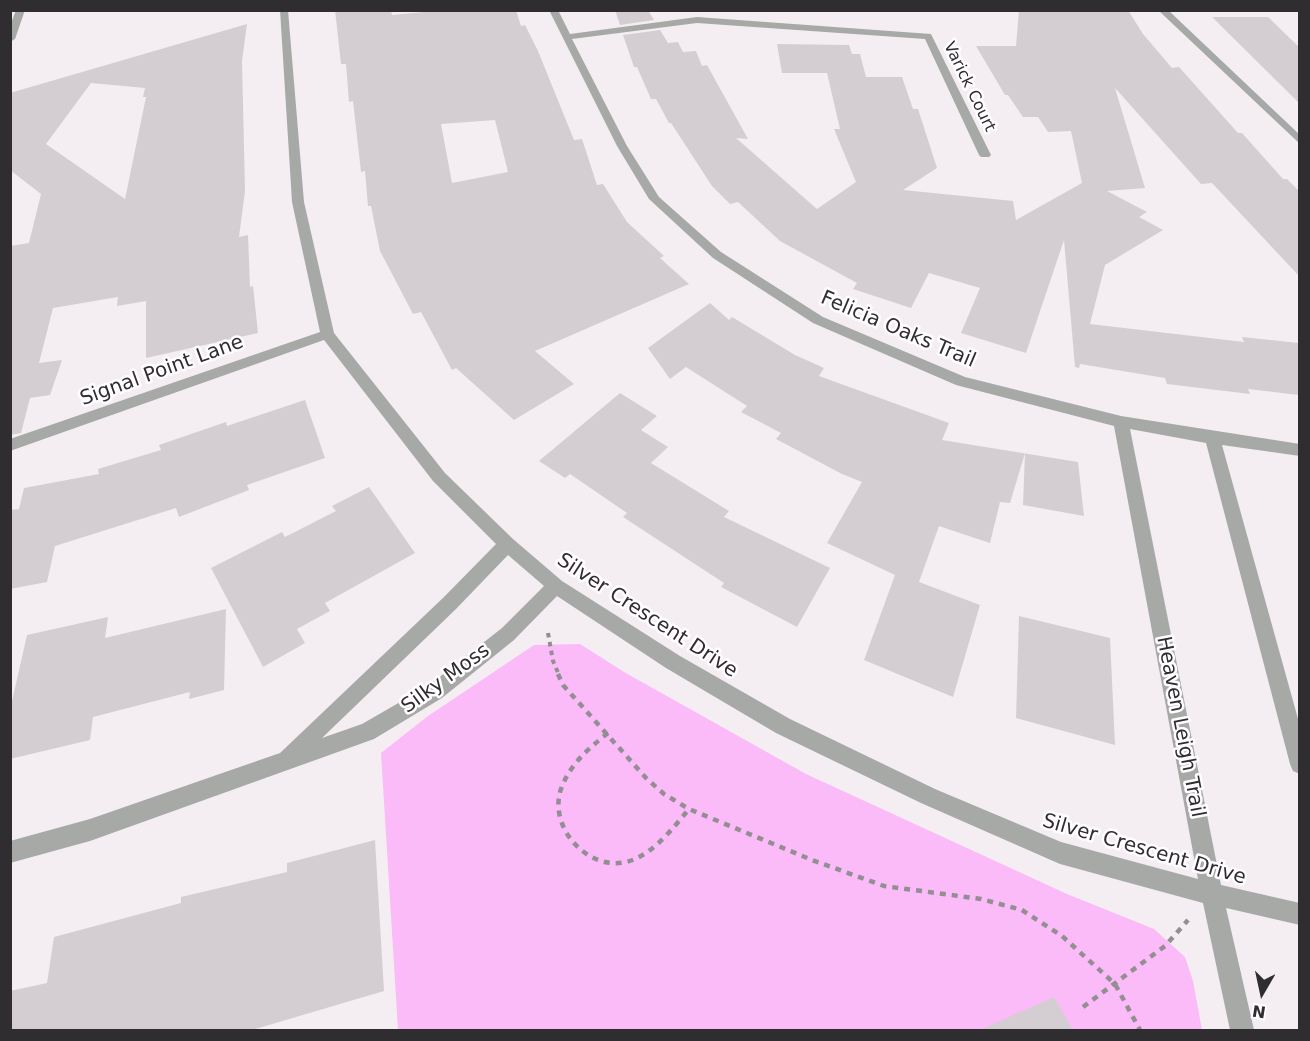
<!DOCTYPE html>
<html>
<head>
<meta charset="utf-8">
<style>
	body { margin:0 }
	#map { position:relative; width:1310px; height:1041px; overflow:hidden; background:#f4eef3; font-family:"DejaVu Sans",sans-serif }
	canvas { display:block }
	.frame { position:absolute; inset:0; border:12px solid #2f2d2f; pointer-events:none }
	.north { position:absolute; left:1232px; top:963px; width:60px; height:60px; -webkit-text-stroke:4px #fffdff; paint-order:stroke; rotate:189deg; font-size:16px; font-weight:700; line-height:24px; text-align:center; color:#2f2d2f }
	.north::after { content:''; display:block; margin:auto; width:21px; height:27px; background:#2f2d2f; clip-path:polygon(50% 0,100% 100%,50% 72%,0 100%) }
</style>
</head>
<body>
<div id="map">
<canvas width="1310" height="1041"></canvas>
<div class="frame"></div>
<div class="north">N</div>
</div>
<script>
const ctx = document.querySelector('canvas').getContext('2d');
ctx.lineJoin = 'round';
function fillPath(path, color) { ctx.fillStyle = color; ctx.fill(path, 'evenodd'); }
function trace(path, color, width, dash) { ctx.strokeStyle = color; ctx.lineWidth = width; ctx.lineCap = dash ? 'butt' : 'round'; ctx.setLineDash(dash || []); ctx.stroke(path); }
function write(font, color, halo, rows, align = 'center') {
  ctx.font = font + ' "DejaVu Sans",sans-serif'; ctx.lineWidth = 5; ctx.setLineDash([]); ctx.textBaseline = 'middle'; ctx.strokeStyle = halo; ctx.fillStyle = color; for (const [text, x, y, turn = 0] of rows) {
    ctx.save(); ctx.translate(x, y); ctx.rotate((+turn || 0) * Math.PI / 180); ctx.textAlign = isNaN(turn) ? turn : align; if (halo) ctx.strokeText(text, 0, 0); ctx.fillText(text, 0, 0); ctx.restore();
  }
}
const green = new Path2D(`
	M580,644L624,672L806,774L1067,894L1154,929L1185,957L1193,981L1202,1030H398L381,753L428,716L534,645Z`);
const building = new Path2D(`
	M335,10H391L392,15L445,10H516L521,26L525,25L538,51L574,140L582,139L597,185L603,184L627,222L664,256L660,258L689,284L535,351L574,384L514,420L456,368L452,370L421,312L413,314L380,251L371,206H368L365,171L361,172L353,101L349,102L346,64H341ZM495,120L508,172L452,183L441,124Z
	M615,10H648L654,20L620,25Z
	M1019,10H1128L1143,34L1172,68L1179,67L1238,133H1242L1283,179H1287L1299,191V276L1212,183L1201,184L1115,88L1145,188L1107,191L1147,212L1139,217L1163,230L1105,265L1090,324L1244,342L1242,337L1299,343V395L1248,389L1250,394L1167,384L1165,378L1080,364L1079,368L1075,367L1064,240L1026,353L961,333L980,288L929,273L911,308L853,289L857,283L780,241L738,202L730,204L712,186L671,123H669L656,99H651L637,67H634L623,35L660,30L668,43L678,42L683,52L696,51L702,66L707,65L748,139L736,138L817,209L856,182L834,129H840L827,73H782L777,44L849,45L852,54H860L866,77H902L913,109H918L937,168L903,190L1013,201L1016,220L1082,183L1071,131L1048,132L1038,117H1023L1008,95H1005L976,46H1016Z
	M1212,17H1268L1299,47V103Z
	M247,24L242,61L245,191L239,237L248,235L250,287L253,286L258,333L146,358V301L117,306L118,297L53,308L39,363L62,360L50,395L30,398L21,433L10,435V246L29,243L41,194L10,170V93ZM91,83L145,88L143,97H146L125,199L46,144Z
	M710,303L729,320L732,317L795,355L824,368L819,376L949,423L942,440L1078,462L1084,516L1023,505L1025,453L1010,503L1000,502L990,543L939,526L919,582L980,605L953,697L864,660L895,575L827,543L862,482L842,474L776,439L781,433L741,412L747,406L686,367L670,379L648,348Z
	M620,393L657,416L641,430L668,447L651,463L729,511L724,517L830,568L797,627L721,587L724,583L623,517L627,513L570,474L565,478L539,461Z
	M305,400L325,458L247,485L249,490L179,517L176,508L55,546L47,582L10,589V510L19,509L24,488L99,474L98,469L161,450L159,445L226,422L227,426Z
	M369,487L415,553L325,603L330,611L297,629L305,643L263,667L211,568L282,532L285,537L336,511L332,506Z
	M226,609L224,690L189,699L190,692L93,717L90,740L10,759V710L27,635L108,617L105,638Z
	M1019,616L1110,638L1115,745L1016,718Z
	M375,840L384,991L252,1030H10V991L47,983L54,937L181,903V897L287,872V863Z
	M1054,997L1073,1030H980Z`);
const pathFar1 = new Path2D(`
	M548,633L553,661L559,675`);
const path = new Path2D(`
	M558,674L563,685L646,778L664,794L689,809L812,860L884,886L981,899L1022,910L1062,936L1115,984L1140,1030
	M608,733C588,749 570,764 561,789C548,827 587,871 626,862C652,856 673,828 689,809
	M1083,1007L1165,946L1188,920`);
const minor = new Path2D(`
	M16,10H25L15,39L10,42V26Z
	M280,10H288L304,202L334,333L445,473L513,539L562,581L680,656L790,719L935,789L1061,842L1198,879L1114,426L956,385L813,323L713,258L649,199L617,146L549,10H558L570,34L697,17L931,34L991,155L989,157H981L979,155L925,39L697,23L572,39L627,146L659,197L721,252L823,317L965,377L1121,416L1300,444V456L1222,445L1300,726V774L1293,771L1290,764L1206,443L1130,429L1221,885L1300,903V925L1226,908L1254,1030H1230L1203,903L1060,864L921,803L776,733L666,668L557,596L514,640L442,698L374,739L90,841L10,863V841L90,819L280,753L444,597L496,544L433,481L324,340L10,451V439L320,332L292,202ZM508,555L544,586L502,628L428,686L362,724L322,738L456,609Z
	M1158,10H1168L1300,135V144Z`);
const farStreetnames = [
	["Varick Court",969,87,64]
];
const streetNames = [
	["Felicia Oaks Trail",898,330,23],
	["Signal Point Lane",162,371,-20],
	["Silver Crescent Drive",647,616,33],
	["Silky Moss",446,679,-36],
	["Heaven Leigh Trail",1180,727,79],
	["Silver Crescent Drive",1144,850,16]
];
fillPath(green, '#fbbaf8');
fillPath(building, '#d4ced3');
trace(pathFar1, '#928e92', 4, [4.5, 4.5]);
trace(path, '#928e92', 4.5, [6, 6]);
fillPath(minor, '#a7a9a7');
write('16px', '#2f2d2f', '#fffdff', farStreetnames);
write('20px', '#2f2d2f', '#fffdff', streetNames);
</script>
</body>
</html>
